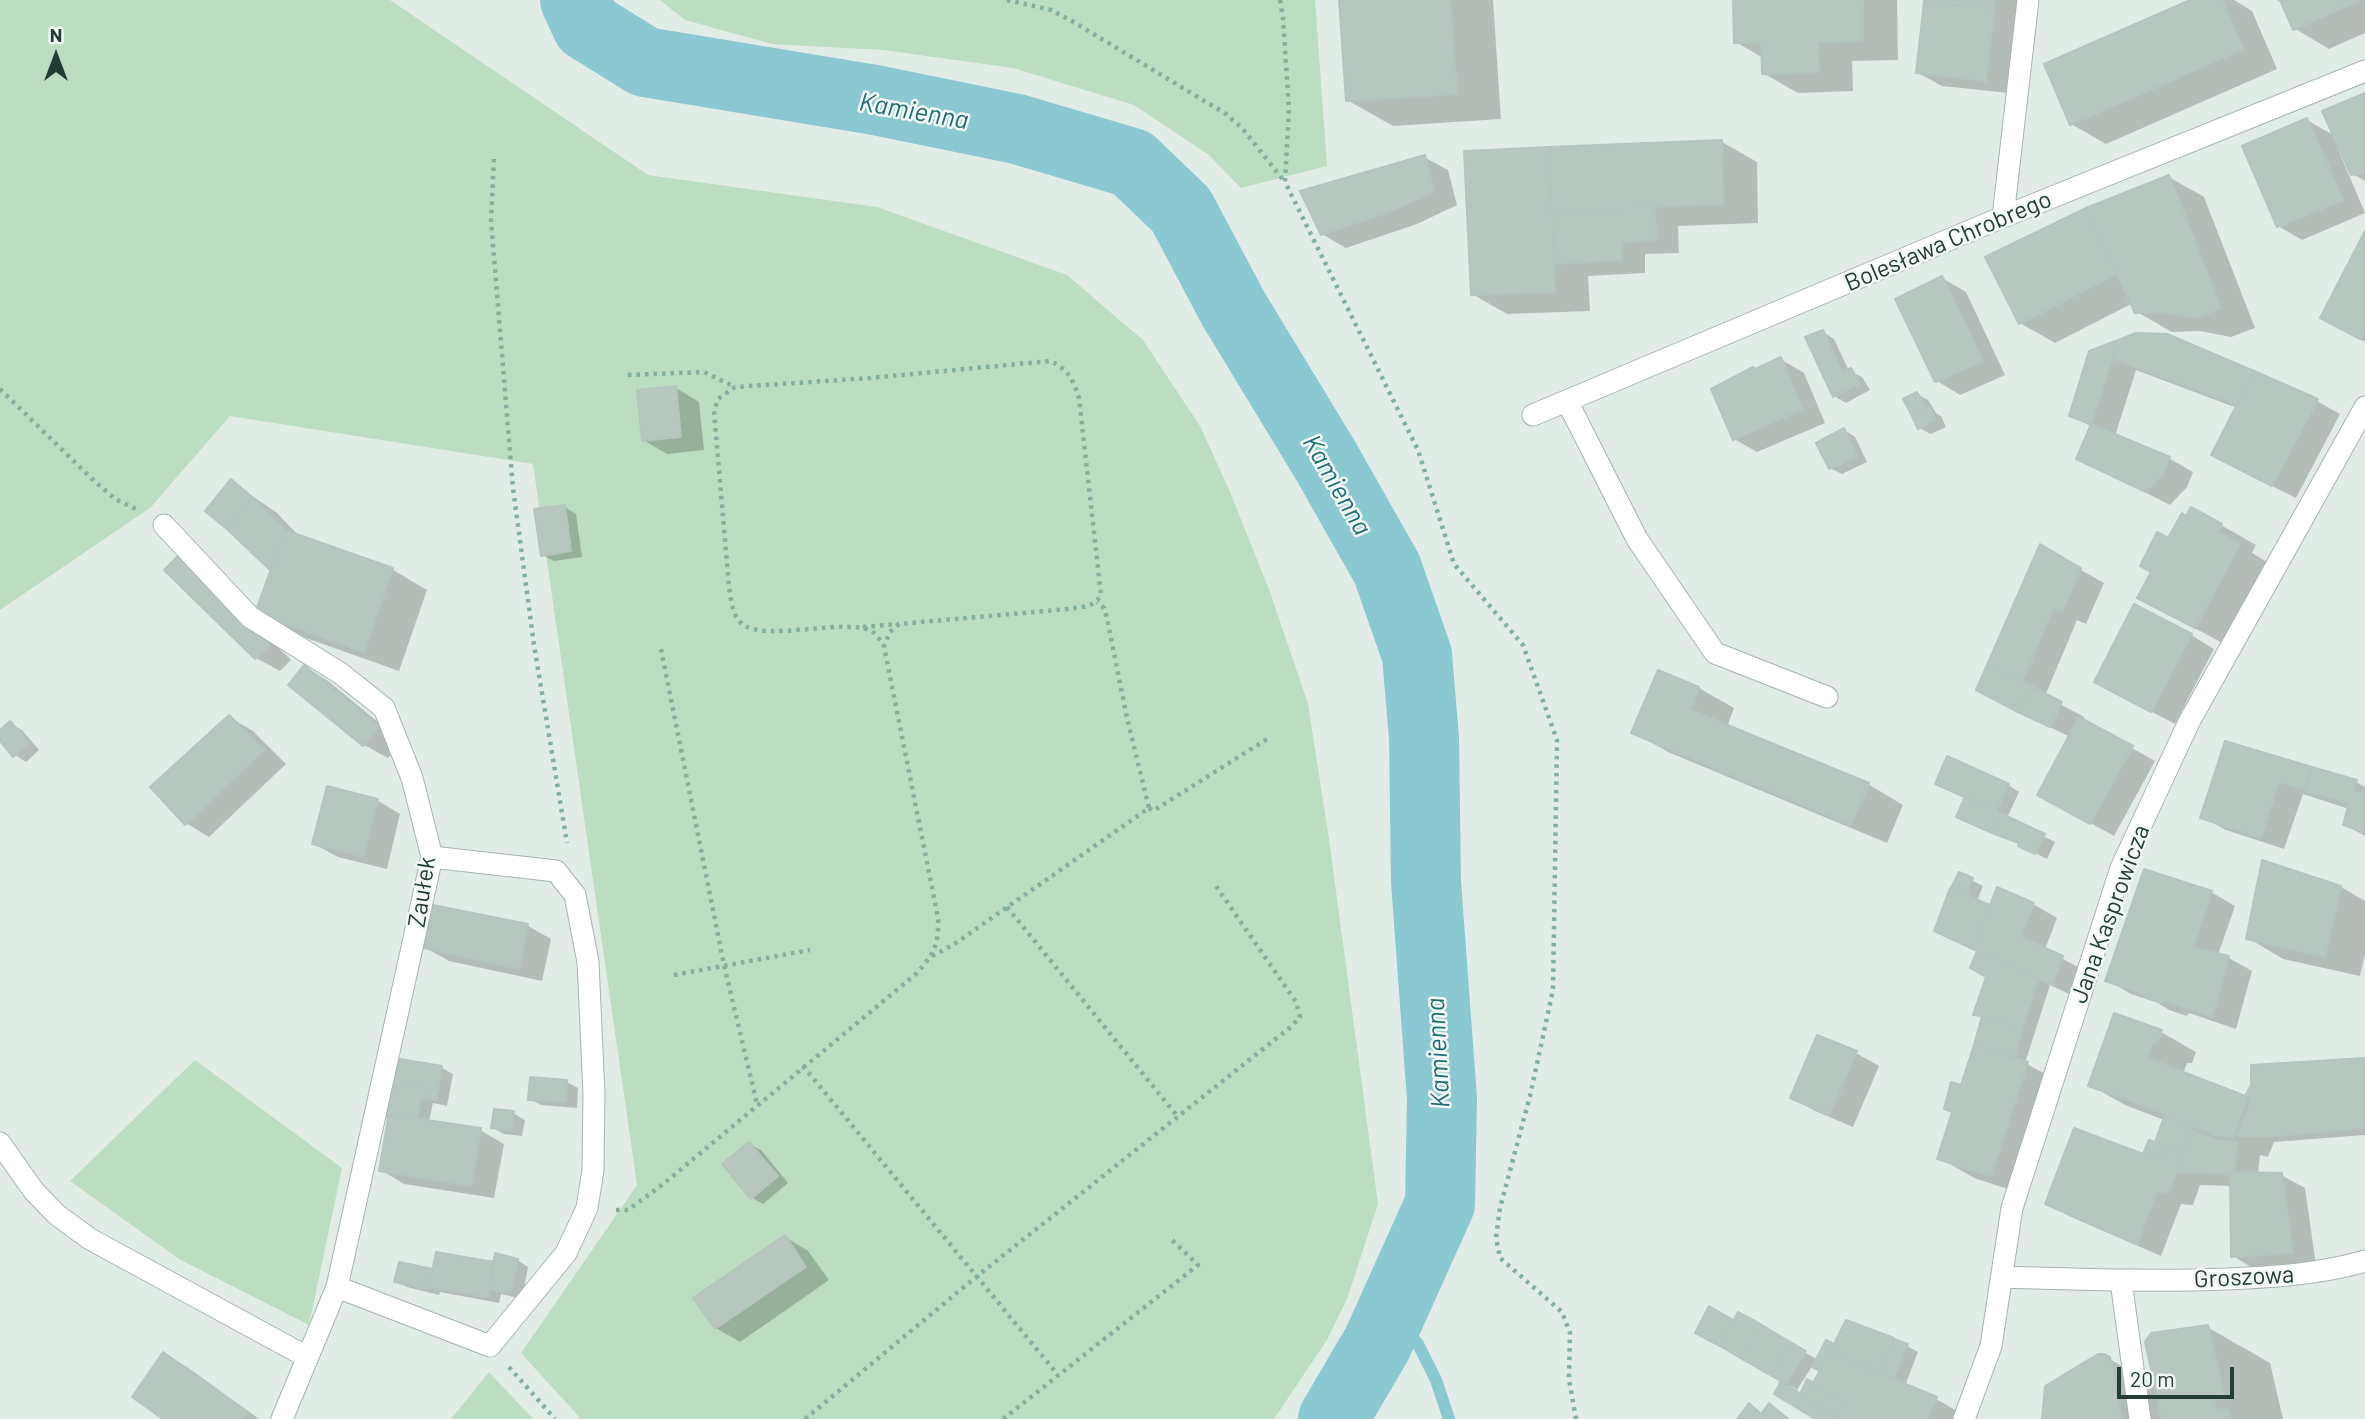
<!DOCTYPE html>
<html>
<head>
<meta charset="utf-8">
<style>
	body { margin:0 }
	#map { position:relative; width:2365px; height:1419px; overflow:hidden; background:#e2ece7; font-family:Barlow,sans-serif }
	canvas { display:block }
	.north { position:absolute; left:21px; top:21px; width:70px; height:70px; -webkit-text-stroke:5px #f2f8f5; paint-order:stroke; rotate:0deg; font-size:19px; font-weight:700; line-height:28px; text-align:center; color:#223d34 }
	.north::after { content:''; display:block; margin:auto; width:24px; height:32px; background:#223d34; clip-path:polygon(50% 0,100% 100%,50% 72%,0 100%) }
	.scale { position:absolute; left:2117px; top:1367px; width:117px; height:32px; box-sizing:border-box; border:4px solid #223d34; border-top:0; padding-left:9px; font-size:21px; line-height:24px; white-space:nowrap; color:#223d34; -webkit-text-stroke:5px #f2f8f5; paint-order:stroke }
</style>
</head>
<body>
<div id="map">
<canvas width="2365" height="1419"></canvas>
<div class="north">N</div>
<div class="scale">20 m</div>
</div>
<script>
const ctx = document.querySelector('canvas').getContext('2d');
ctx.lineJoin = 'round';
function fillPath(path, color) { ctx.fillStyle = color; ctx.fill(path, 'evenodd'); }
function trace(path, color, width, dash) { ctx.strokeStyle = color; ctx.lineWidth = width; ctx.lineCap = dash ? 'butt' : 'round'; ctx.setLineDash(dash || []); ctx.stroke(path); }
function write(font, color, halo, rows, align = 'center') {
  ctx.font = font + ' Barlow,sans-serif'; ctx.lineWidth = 5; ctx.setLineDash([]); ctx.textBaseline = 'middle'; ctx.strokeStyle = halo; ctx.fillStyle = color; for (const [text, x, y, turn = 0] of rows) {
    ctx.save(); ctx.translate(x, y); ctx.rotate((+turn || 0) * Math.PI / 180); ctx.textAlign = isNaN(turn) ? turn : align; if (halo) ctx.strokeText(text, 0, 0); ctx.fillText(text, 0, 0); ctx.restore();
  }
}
const green = new Path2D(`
	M0,0H390L648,175L877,207L1067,275L1143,340L1200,426L1230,492L1270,592L1308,704L1329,839L1378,1204L1347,1299L1327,1340L1274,1419H581L521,1353L637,1185L533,464L230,416L150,508L0,610Z
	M660,0H1315L1327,166L1241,188L1209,155L1134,105L1013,68L883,50L772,44L685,20Z
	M195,1060L342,1168L309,1325L179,1259L70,1181Z
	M489,1372L533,1419H451Z`);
const shadow = new Path2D(`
	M1340,0H1493L1501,119L1393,126L1347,100Z
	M1735,0H1897L1898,60L1852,61L1853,91L1798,93L1763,73V58L1736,42Z
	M1926,0H2019L2009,93L1942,86L1918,73Z
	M2195,0H2234L2252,11L2277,69L2106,144L2071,124Z
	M2277,0H2365V33L2329,49L2294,28L2284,4Z
	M2365,94V181L2353,174L2341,148L2338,149L2365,213L2302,240L2278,226L2307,120L2335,136Z
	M1722,142L1757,162L1758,223L1678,226L1679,253L1645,254V273L1588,276L1590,311L1507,314L1472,294L1465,152Z
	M1424,157L1448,170L1457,205L1417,224L1346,248L1322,234Z
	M2169,177L2204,197L2255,328L2231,337L2200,331L2172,332L2137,312L2133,303L2055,343L2020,323Z
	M2365,235V342L2322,318Z
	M1942,278L1966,292L2005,375L1960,395L1937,381Z
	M1823,332L1834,339L1849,371L1862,377L1870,390L1846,403L1834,396Z
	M2091,352L2317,401L2340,414L2296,498L2236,468L2237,408L2136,370L2115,436L2170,459L2193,472L2187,487L2170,505L2078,458L2092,427L2072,416Z
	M1780,359L1804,373L1825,423L1757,452L1734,439Z
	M676,388L699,402L704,450L667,454L643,440Z
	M1917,394L1928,400L1936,413L1941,416L1946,427L1931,434L1919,428L1906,399Z
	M1844,430L1855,437L1867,462L1842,474L1830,468Z
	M231,481L277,513L300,537L393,570L427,590L399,671L292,633L257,613L272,569L229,528Z
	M565,507L576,514L582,557L554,561L542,555Z
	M2221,525L2256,545L2252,553L2274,566L2230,647L2174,617L2169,540Z
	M2040,547L2104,583L2086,624L2077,620L2045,696L2084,717L2083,721L2155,761L2114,836L2063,808L2070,737L2002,703Z
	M178,558L202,572L291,660L280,671L256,658Z
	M2191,635L2214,649L2175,724L2120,695Z
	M305,667L328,681L402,742L388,758L364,745L290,684Z
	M1659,673L1699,688L1734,708L1727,727L1868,784L1903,805L1887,843L1668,752L1633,732Z
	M229,717L253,731L286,764L209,837L186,823Z
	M10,724L22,730L39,750L26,762L15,755L0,738V733Z
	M2227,743L2356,782L2365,787V836L2345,825L2349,809L2303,794L2284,849L2226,830L2202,817Z
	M1937,783L2008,785L2019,792L2007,818L2055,842L2047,859L2026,848L1966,798Z
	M377,800L400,814L387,869L338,857L314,844Z
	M1959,874L1983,886L1977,901L1991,907L2033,904L2057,918L2045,949L2085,971L2076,997L2050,985L2025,1063L2062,1083L2026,1195L1974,1178L1940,1158L1954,1113L1946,1109L1962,1087L1983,1019L1976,1014L1988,976L1978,952L1936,930Z
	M2341,887L2365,901V954L2360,976L2283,959L2248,938Z
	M2211,892L2235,906L2218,955L2229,958L2252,971L2236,1029L2189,1013L2187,1016L2169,1010L2158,1003L2131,994L2107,980Z
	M434,907L528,926L551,939L542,981L449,961L426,948Z
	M2115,1015L2161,1032L2196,1052L2192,1063H2187L2183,1074L2246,1098L2252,1085L2365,1059V1135L2274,1142L2268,1157L2260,1155L2258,1174L2281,1175L2305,1188L2316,1265L2256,1270L2233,1256L2232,1186L2200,1185L2193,1205L2181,1204L2161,1256L2071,1217L2048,1204L2151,1159L2164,1120L2125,1105L2090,1085Z
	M1856,1053L1879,1066L1853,1127L1815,1111L1792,1098Z
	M442,1068L453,1074L447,1106L433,1103L429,1122L480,1130L504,1144L494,1198L404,1184L381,1170L389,1119L388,1114Z
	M567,1082L578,1088L577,1108L541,1105L530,1099Z
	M513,1113L525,1120L522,1136L504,1134L493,1128Z
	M749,1144L761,1150L788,1183L763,1204L752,1198Z
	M785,1237L808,1251L829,1280L740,1342L716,1328Z
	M517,1260L528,1267L522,1299L501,1294L499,1303L440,1292L439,1295L407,1287L396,1281L434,1271Z
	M1710,1309L1734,1323L1739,1314L1818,1360L1826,1343L1834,1346L1847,1322L1894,1339L1918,1352L1905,1386L1936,1399L1959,1412L1956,1419H1814L1776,1394L1783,1381L1698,1333ZM1813,1365L1822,1370L1807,1400L1791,1390V1386L1797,1390Z
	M2207,1327L2270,1363L2283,1419H2044L2103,1355L2157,1387Z
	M163,1354L187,1367L259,1419H166Z`);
const stream = new Path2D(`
	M1392,1314L1418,1344L1436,1380L1449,1419`);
const river = new Path2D(`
	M575,0L587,26L645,62L875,100L1017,129L1132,163L1181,210L1233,308L1327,463L1387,569L1417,655L1424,738L1426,882L1442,1099L1440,1204L1377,1344L1333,1419`);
const building = new Path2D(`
	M1339,0H1450L1457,94L1346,101Z
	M1733,0H1863V41L1818,42L1819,72L1762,74L1761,43H1734Z
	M1924,0H1995L1994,9L1924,2Z
	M2190,0H2222L2243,49L2070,125L2044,64Z
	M2280,0H2360L2293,30Z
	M1924,2L1994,9L1986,81L1916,73Z
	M2365,93V173L2351,175L2322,111Z
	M2307,118L2343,200L2277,227L2242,146Z
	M1722,140L1723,204L1552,211L1549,147Z
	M1549,147L1555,292L1471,295L1464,151Z
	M1425,155L1434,191L1392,211L1321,235L1300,191Z
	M2169,175L2221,308L2195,318L2164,312L2135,313L2086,208Z
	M1655,207L1656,240L1622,242V260L1554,264L1552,211Z
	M2086,208L2117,274L2019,324L1985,257Z
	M2365,231V330L2360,339L2320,318Z
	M1942,276L1983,361L1935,382L1895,299Z
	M1823,330L1842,372L1851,368L1860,383L1833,397L1805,337Z
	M2136,333L2167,334L2254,371L2237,405L2112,358L2118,340Z
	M2118,340L2091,424L2069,416L2089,351Z
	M1781,357L1802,409L1733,440L1711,389L1753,367L1755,369Z
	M2254,371L2318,399L2272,486L2211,455Z
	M676,386L681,437L642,441L637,390Z
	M1917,392L1927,409L1912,416L1903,399Z
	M1930,408L1935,420L1918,429L1912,416Z
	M2091,424L2170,457L2163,474L2146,492L2076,459Z
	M1844,428L1857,456L1829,469L1816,443Z
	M231,479L253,498L228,530L205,511Z
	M253,498L285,530L270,570L228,530Z
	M565,505L571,551L541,556L534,509Z
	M2191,507L2222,524L2218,532L2240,544L2195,628L2137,598L2151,572L2140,566L2157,532L2168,538L2182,513L2186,516Z
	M285,530L393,568L364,652L255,613Z
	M2040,544L2081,568L2062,612L2053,608L2022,682L1987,665Z
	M178,556L269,645L255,659L164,570Z
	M2134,604L2192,634L2151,712L2094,682Z
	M304,665L379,727L363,746L288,685Z
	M1987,665L2031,686L2018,712L1976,690Z
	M1658,670L1699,687L1691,710L1869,783L1851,825L1631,733Z
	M2031,686L2062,702L2050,727L2018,712Z
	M229,715L264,750L185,825L150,787Z
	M2079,717L2133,746L2090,824L2037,795Z
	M10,721L29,743L13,757L0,741V730Z
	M2225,741L2312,767L2304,789L2279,782L2261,837L2200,818Z
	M1947,756L2009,784L1996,811L1935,784Z
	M2312,767L2357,780L2353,791L2365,794V823L2362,831L2343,825L2349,803L2305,791Z
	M327,786L378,799L363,857L312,844Z
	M1965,797L2002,814L1992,833L1956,817Z
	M2002,814L2045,834L2035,854L2018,846L2019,843L1992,833Z
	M2262,860L2341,886L2325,957L2246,939Z
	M2144,869L2212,891L2193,947L2229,956L2212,1017L2165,1001L2163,1003L2144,997L2145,994L2105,981Z
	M1959,872L1973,878L1966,894L1951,888Z
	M1997,887L2034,903L2021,937L2063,956L2052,985L1973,949Z
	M1950,888L1990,905L1973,949L1934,931Z
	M433,905L528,924L519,969L424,948Z
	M1977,951L2038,979L2022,1030L1982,1016L1973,1015L1986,977L1970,968Z
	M2114,1013L2162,1030L2157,1043L2152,1044L2147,1058L2248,1097L2233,1138L2214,1135L2140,1104L2088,1086Z
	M1982,1016L2022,1030L2014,1058L1974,1045Z
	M1817,1035L1857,1051L1829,1115L1790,1098Z
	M1974,1045L2028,1062L1991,1176L1937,1159L1952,1112L1944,1109L1951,1082L1961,1085Z
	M2365,1058V1128L2276,1136H2237L2252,1098L2245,1096L2251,1085V1065Z
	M400,1059L442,1066L438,1090L392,1083Z
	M530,1077L567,1080L566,1102L528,1100Z
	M392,1083L438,1090L436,1100L421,1098L417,1118L386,1114Z
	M494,1109L514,1111L511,1130L491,1128Z
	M386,1114L481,1128L471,1186L379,1171L388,1119Z
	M2165,1114L2192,1126L2183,1153L2155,1142Z
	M2074,1128L2162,1161L2167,1147L2183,1153L2169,1193L2157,1191L2137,1244L2045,1204Z
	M2190,1129L2213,1139L2237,1142L2234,1172H2230V1174L2177,1172Z
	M2149,1140L2167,1147L2162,1161L2143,1154Z
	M749,1142L778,1176L751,1199L722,1164Z
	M2230,1172L2282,1173L2293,1253L2231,1257Z
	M785,1235L806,1267L715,1329L693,1298Z
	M436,1252L494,1262L488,1297L429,1287Z
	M495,1253L518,1259L510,1293L489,1289Z
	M399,1262L433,1269L428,1289L394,1282Z
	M1709,1306L1733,1320L1720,1346L1695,1333Z
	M1738,1312L1760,1324L1742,1359L1720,1346Z
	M1846,1320L1894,1338L1881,1374L1830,1352Z
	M1760,1324L1792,1343L1770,1375L1742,1359Z
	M2208,1325L2225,1397L2214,1400L2217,1411L2227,1408L2230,1419H2162L2145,1342L2151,1333Z
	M1894,1339L1908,1344L1894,1379L1881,1374Z
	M1826,1340L1834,1344L1820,1371L1812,1367Z
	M1792,1343L1806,1351L1786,1384L1770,1375Z
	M163,1352L248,1412L243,1419H163L132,1397Z
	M1830,1352L1937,1397L1927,1419H1843L1837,1416L1843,1402L1812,1385Z
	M2098,1354H2104L2110,1357L2121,1419H2042L2045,1386Z
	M1807,1379L1814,1383L1812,1385L1843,1402L1837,1416L1800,1394Z
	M1781,1381L1822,1408L1815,1419L1774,1394Z
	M1749,1403L1761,1414L1766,1419H1737Z
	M1769,1403L1788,1419H1766L1761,1414Z
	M1822,1408L1836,1416L1834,1419H1815Z`);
const path = new Path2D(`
	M1007,0L1051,10L1077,24L1226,114L1242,128L1284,181
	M1280,0L1283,18L1289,110L1285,182L1418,450L1454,564L1523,645L1557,740L1553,990L1530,1096L1500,1208L1496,1238L1500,1258L1562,1312L1570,1333L1569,1379L1576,1419
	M494,159L491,221L513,488L534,645L567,843
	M628,375L704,372L735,387
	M0,389L90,477L115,499L138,510
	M863,627L899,624
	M661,649L724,965L757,1104
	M1149,808L1153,811L1267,739
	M1007,907L1178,1117
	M932,956L953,945L1149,808L1127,718L1107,618L1104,608L1097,602
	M674,975L810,950
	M803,1066L1058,1375
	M616,1210H628L662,1185L916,974C934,954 939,945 938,918L884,646C881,642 878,636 874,633C853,615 764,644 741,623C732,614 731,599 729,587L714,411L718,399L735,387L870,378L1050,361C1068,369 1073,379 1079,398L1101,595C1094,608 1080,607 1067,609L899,624L890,632L884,646
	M509,1367L555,1419
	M805,1419L976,1277L1292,1026L1300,1017L1296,1002L1216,886
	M1003,1419L1198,1265L1170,1238`);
const minor = new Path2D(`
	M2003,217L2028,0
	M1567,401L1637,539L1715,653L1827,697
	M1533,415L2003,217L2365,71
	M164,525L250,617L340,673L384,708L412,778L432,857L337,1287L282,1419
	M0,1143L33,1190L57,1215L90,1239L307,1357
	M2002,1277C2078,1279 2152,1282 2227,1279C2274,1277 2320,1274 2365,1261
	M2121,1281L2140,1419
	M337,1287L490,1346L566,1253L587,1208L593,1170L594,1094L588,962L575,895L556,871L432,857
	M1964,1419L1991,1346L2012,1208L2121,868L2189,722L2365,407`);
const streetNames = [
	["Bolesława Chrobrego",1948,241,-23],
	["Zaułek",422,892,-81],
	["Jana Kasprowicza",2110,914,-70],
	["Groszowa",2244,1277,-3]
];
const waterNames = [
	["Kamienna",914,111,10],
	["Kamienna",1337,485,60],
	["Kamienna",1438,1053,-93]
];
fillPath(green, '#bbddc2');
fillPath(shadow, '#0003');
trace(stream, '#8ac9d1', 12);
trace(river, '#8ac9d1', 70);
fillPath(building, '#b7c7c0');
trace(building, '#b4c5be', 2);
trace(minor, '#a5b4ae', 23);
trace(path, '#82af9f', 4.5, [3.5, 5]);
trace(minor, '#fff', 21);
write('24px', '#223d34', '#f2f8f5', streetNames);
write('italic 26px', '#1c6d78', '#f2f8f5', waterNames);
</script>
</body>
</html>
